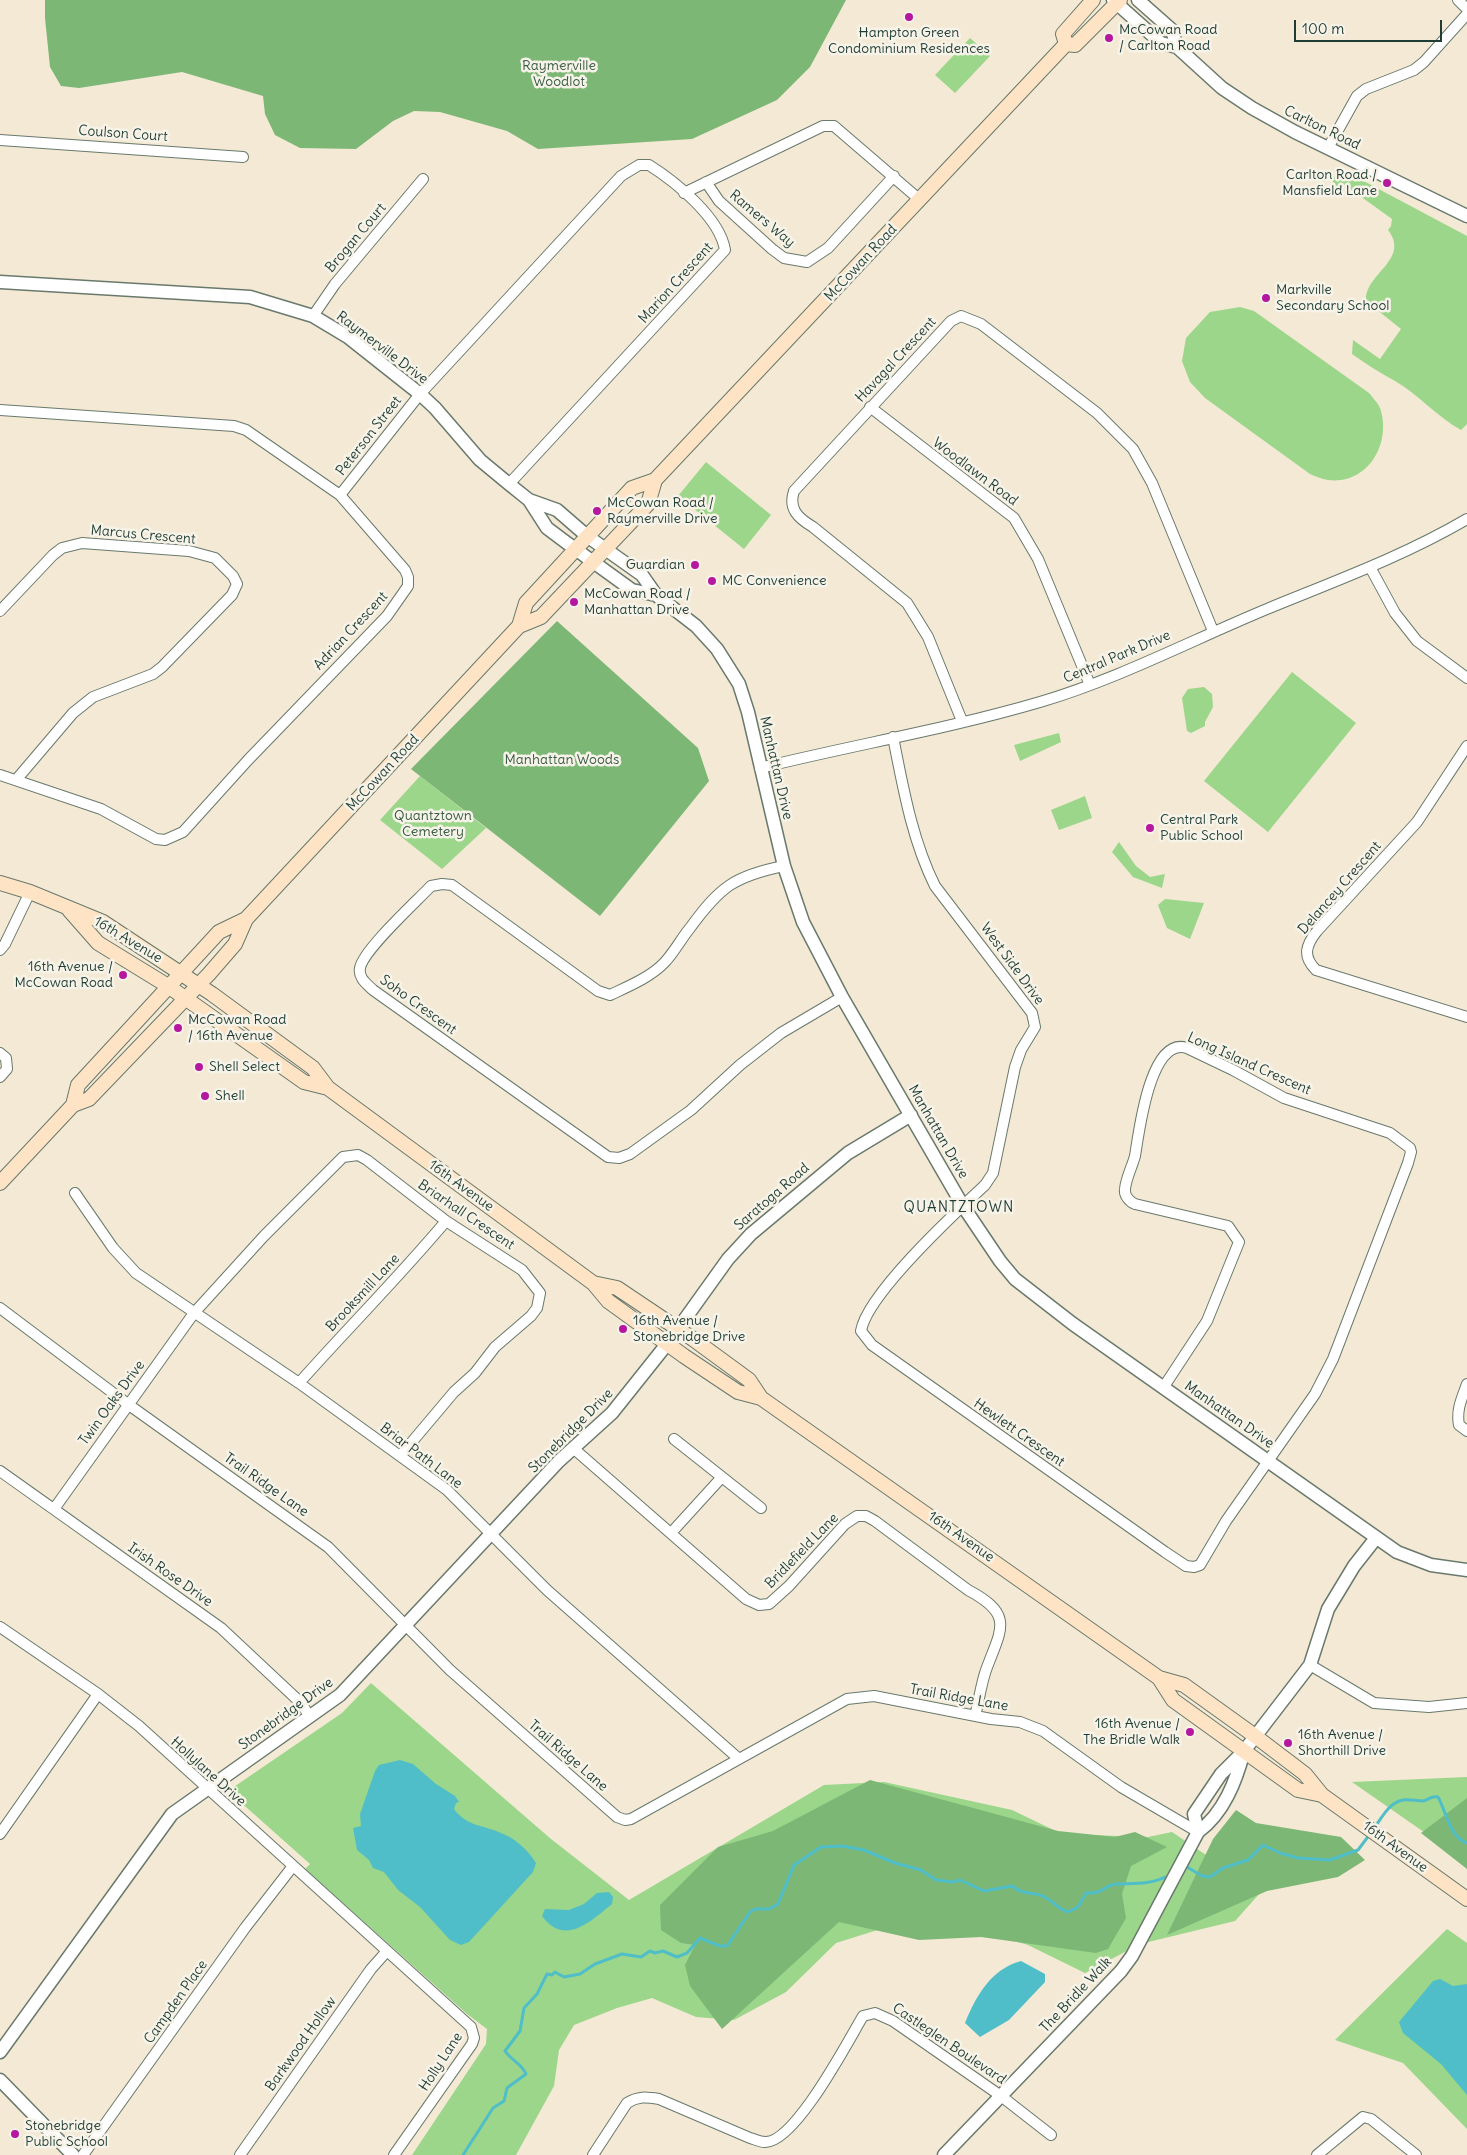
<!DOCTYPE html>
<html>
<head>
<meta charset="utf-8">
<style>
	body { margin:0 }
	#map { position:relative; width:1467px; height:2155px; overflow:hidden; background:#f3e9d4; font-family:Delius,sans-serif }
	canvas { display:block }
	.scale { position:absolute; left:1294px; top:20px; width:148px; height:22px; box-sizing:border-box; border:2px solid #1f3d34; border-top:0; padding-left:6px; font-size:15px; line-height:18px; white-space:nowrap; color:#1f3d34; -webkit-text-stroke:4px #f7f3e8; paint-order:stroke }
</style>
</head>
<body>
<div id="map">
<canvas width="1467" height="2155"></canvas>
<div class="scale">100 m</div>
</div>
<script>
const ctx = document.querySelector('canvas').getContext('2d');
ctx.lineJoin = 'round';
function fillPath(path, color) { ctx.fillStyle = color; ctx.fill(path, 'evenodd'); }
function trace(path, color, width, dash) { ctx.strokeStyle = color; ctx.lineWidth = width; ctx.lineCap = dash ? 'butt' : 'round'; ctx.setLineDash(dash || []); ctx.stroke(path); }
function write(font, color, halo, rows, align = 'center') {
  ctx.font = font + ' Delius,sans-serif'; ctx.lineWidth = 5; ctx.setLineDash([]); ctx.textBaseline = 'middle'; ctx.strokeStyle = halo; ctx.fillStyle = color; for (const [text, x, y, turn = 0] of rows) {
    ctx.save(); ctx.translate(x, y); ctx.rotate((+turn || 0) * Math.PI / 180); ctx.textAlign = isNaN(turn) ? turn : align; if (halo) ctx.strokeText(text, 0, 0); ctx.fillText(text, 0, 0); ctx.restore();
  }
}
const green = new Path2D(`
	M970,38L990,56L955,93L935,75Z
	M1341,169L1467,236V424L1461,430C1436,416 1418,394 1395,381C1380,373 1366,364 1352,354L1353,340L1380,359L1401,329L1366,301C1364,274 1411,260 1388,230L1391,226L1392,219L1342,183L1337,189L1332,180Z
	M1240,307L1254,311L1369,393C1372,397 1378,403 1380,408C1392,443 1368,485 1328,480C1322,479 1315,476 1310,474L1205,398L1190,382L1182,361L1186,338L1210,312Z
	M706,462L771,515L744,549L678,496Z
	M1292,672L1356,723L1268,832L1204,781Z
	M1204,687L1212,694L1213,707L1205,722V726L1191,733L1187,731L1182,698L1188,689Z
	M1059,733L1061,742L1020,761L1014,745Z
	M420,776L486,828L442,869L380,820Z
	M1085,796L1092,818L1059,830L1051,810Z
	M1119,842L1136,866L1150,877L1165,874L1162,888L1133,877L1112,852Z
	M1165,899L1204,903L1190,939L1167,928L1158,905Z
	M371,1683L551,1839L629,1900L824,1785L884,1782L1012,1810L1062,1834L1148,1837L1172,1832L1261,1892L1235,1921L1140,1944L1085,1973L1028,1945L978,1930L887,1927L836,1943L786,1992L734,2020L696,2017L652,1998L617,2008L574,2025L559,2050L554,2086L516,2155H412L486,2044L487,2029L467,2014L305,1869L310,1864L228,1791L342,1713Z
	M1467,1777V1862L1352,1782Z
	M1447,1929L1467,1943V2129L1403,2063L1335,2040Z`);
const forest = new Path2D(`
	M45,0H846L810,67L777,100L692,139L538,149L507,131L440,112L414,111L393,121L356,149L300,148L275,135L265,114L263,96L182,72L79,88L61,86L50,67L45,18Z
	M557,621L698,748L709,781L600,916L411,769Z
	M870,1780L1058,1831L1115,1837L1135,1832L1167,1847L1131,1866L1122,1894L1126,1918L1108,1949L1096,1953L981,1937L919,1940L839,1922L722,2029L690,1986L685,1965L695,1945L681,1943L661,1930L660,1905L718,1847L773,1831Z
	M1467,1798V1869L1421,1833Z
	M1236,1810L1256,1823L1341,1837L1365,1860L1338,1877L1267,1891L1167,1935L1213,1839Z`);
const water = new Path2D(`
	M400,1760L413,1764L436,1784L455,1796L459,1802L456,1803L454,1809C466,1826 483,1825 501,1833C515,1838 529,1851 536,1863L533,1872L469,1942L461,1945L450,1940L420,1907L398,1890L384,1872L373,1868L369,1860L357,1850L353,1828L361,1826L360,1814L375,1771L379,1765Z
	M609,1892L613,1897L612,1904C591,1921 565,1947 542,1916L545,1909L569,1910L584,1904L597,1893Z
	M1021,1961L1045,1974V1982L1009,2020L980,2037L965,2023C976,1996 991,1969 1021,1961Z
	M1440,1979L1453,1986L1467,1984V2095L1441,2064L1403,2033L1399,2022L1433,1981Z`);
const stream = new Path2D(`
	M1375,1827C1382,1817 1390,1802 1403,1800C1410,1799 1416,1801 1423,1801C1429,1800 1431,1795 1438,1797C1446,1811 1450,1838 1467,1843
	M1187,1867L1202,1876L1210,1877L1223,1868L1248,1860L1263,1845L1280,1853L1298,1858L1330,1860L1358,1850L1370,1834
	M463,2155L493,2108L504,2101L507,2088L526,2074C522,2064 511,2060 505,2051L520,2031L524,2008L537,1994L547,1974L552,1975L555,1972L564,1977L580,1974L595,1964L622,1954L641,1957L650,1951L655,1953L663,1951L677,1957L687,1953L700,1938L720,1946H727L750,1912L755,1909H769L778,1904L794,1865L821,1847L842,1846L864,1850L895,1863L921,1870L936,1880L952,1882L960,1880L984,1891L1012,1886C1025,1896 1030,1891 1043,1896C1052,1900 1058,1909 1068,1912L1078,1907L1086,1893C1090,1893 1095,1893 1098,1892C1104,1890 1110,1884 1116,1884C1132,1883 1150,1885 1165,1877`);
const minor = new Path2D(`
	M1458,0L1467,9
	M0,140L243,157
	M1328,148L1357,96L1366,89L1414,70L1424,62L1467,14
	M706,182L719,201L772,249L784,258L807,262L828,248L894,176
	M684,193L823,126H834L920,200
	M313,316L335,284L423,179
	M870,407L1014,518L1038,559L1090,685
	M0,410L234,426L246,430L340,495L405,570L408,577V586L387,616L248,760L183,832L165,840L156,839L101,809L0,775
	M340,495L420,394L621,176L639,165H649C676,182 720,218 725,250L509,484
	M1370,567L1395,613L1417,641L1467,678
	M0,611L53,555L62,548L82,543L189,551L215,558L233,576L237,584L232,595L162,667L153,674L93,697L73,713L16,780
	M962,721L928,637L907,603L813,527C798,518 788,509 794,491L939,334L951,321L961,316L981,324L1097,413L1133,449L1152,483L1213,631
	M893,737C903,787 912,840 935,886L1032,1013L1035,1027L1021,1050L1015,1067L993,1173L985,1185C956,1212 867,1294 861,1331L872,1345L1165,1552L1186,1566L1194,1567L1200,1565L1226,1521L1315,1394L1333,1359L1408,1163L1411,1152L1410,1148L1390,1133L1284,1098L1233,1070L1187,1048C1150,1036 1139,1132 1135,1156C1132,1167 1126,1178 1125,1189C1124,1196 1130,1202 1135,1204L1228,1226L1239,1242L1207,1321L1163,1388
	M1467,746L1417,822L1317,931C1306,945 1302,956 1316,970L1467,1017
	M760,768C853,745 948,729 1040,702C1118,679 1192,640 1267,609C1335,581 1404,556 1467,519
	M784,866C734,876 720,887 690,928C681,939 675,951 665,962C651,977 629,986 610,995L598,991L452,885L442,884L431,886C417,901 363,950 360,968C358,978 367,984 373,990L608,1157L619,1158L630,1154L691,1110L740,1065L781,1033L842,997
	M0,950L5,944L30,892
	M0,1053L6,1058L7,1069L0,1077
	M75,1193L113,1248L136,1273L299,1383L447,1490L547,1590L739,1759
	M0,1308L129,1405L328,1547L450,1670L617,1817L625,1820L631,1819L847,1699L874,1696L991,1719L1020,1722L1043,1731L1121,1787L1198,1832
	M299,1383C347,1329 399,1277 446,1221
	M1467,1384C1462,1398 1456,1410 1459,1425L1467,1431
	M674,1439L761,1508
	M573,1448L746,1599L759,1605L769,1604L789,1586L845,1524L857,1516H866L875,1521L968,1590C1015,1615 1001,1629 986,1670C981,1684 979,1701 975,1716
	M0,1471L221,1628L301,1703L310,1717
	M54,1509L194,1313L264,1236L343,1157L358,1155L367,1160L446,1221L522,1270L540,1293L537,1308L531,1316L495,1347L475,1373L454,1392L400,1456
	M671,1533L722,1477
	M0,1627L98,1694L139,1726L471,2027L474,2038L472,2044L394,2155
	M1310,1665L1374,1703L1429,1707L1467,1703
	M0,1834L98,1694
	M83,2155L245,1928L293,1866
	M240,2155L371,1969L387,1951
	M593,2155L627,2103C638,2096 646,2097 659,2099L750,2138C754,2139 760,2142 765,2142C795,2143 848,2041 863,2016L875,2013L893,2021L1001,2096L1051,2135
	M1317,2155L1363,2117L1371,2119L1416,2155`);
const tertiary = new Path2D(`
	M1113,0L1161,43L1177,47L1222,88L1252,108L1295,132L1467,216
	M1138,0L1172,30L1177,47
	M0,282L250,297L313,316L348,337L420,394L435,408L480,460L509,484L529,500L557,510L587,536L642,575L656,595L696,626L717,649L739,684L748,712L784,866L803,922L842,997L963,1206L1000,1261L1015,1279L1073,1324L1397,1552L1431,1565L1467,1570
	M529,500L547,528L567,543L632,590L656,595
	M1198,1832L1194,1814L1221,1774L1244,1751L1310,1665L1328,1609L1354,1566L1376,1538
	M0,2052L172,1814L340,1695L559,1461L612,1413L667,1344L728,1259L751,1234L848,1153L911,1115
	M0,2080L73,2155
	M944,2155L1121,1971L1132,1956L1198,1832C1224,1813 1236,1781 1244,1751`);
const secondary = new Path2D(`
	M1066,44L1075,45L1120,0
	M1066,44L1063,34L1093,0
	M519,626L526,603L632,488L655,480
	M0,883L30,892L103,922L212,994L313,1068L328,1088L593,1283L608,1301L684,1356L738,1392L761,1398L1159,1678L1184,1685L1255,1736L1305,1774L1322,1795L1467,1899
	M69,910L98,943L168,986L304,1082L328,1088
	M73,1105L89,1099L209,974L235,944L246,919L519,626L541,617L648,504L655,480L1066,44
	M0,1183L73,1105L78,1085L219,932L246,919
	M593,1283L617,1288L693,1339L749,1380L761,1398
	M1159,1678L1173,1700L1298,1790L1322,1795`);
const markers = [
	[909,17,5,"#b5179e"],
	[1109,38,5,"#b5179e"],
	[1387,183,5,"#b5179e"],
	[1266,298,5,"#b5179e"],
	[597,511,5,"#b5179e"],
	[695,565,5,"#b5179e"],
	[712,581,5,"#b5179e"],
	[574,602,5,"#b5179e"],
	[1150,828,5,"#b5179e"],
	[123,975,5,"#b5179e"],
	[178,1028,5,"#b5179e"],
	[199,1067,5,"#b5179e"],
	[205,1096,5,"#b5179e"],
	[623,1329,5,"#b5179e"],
	[1190,1732,5,"#b5179e"],
	[1288,1743,5,"#b5179e"],
	[15,2134,5,"#b5179e"]
];
const poiNames = [
	["McCowan Road",1119,30],
	["/ Carlton Road",1119,46],
	["Hampton Green",909,33,"center"],
	["Condominium Residences",909,49,"center"],
	["Carlton Road /",1377,175,"right"],
	["Mansfield Lane",1377,191,"right"],
	["Markville",1276,290],
	["Secondary School",1276,306],
	["McCowan Road /",607,503],
	["Raymerville Drive",607,519],
	["Guardian",685,565,"right"],
	["MC Convenience",722,581],
	["McCowan Road /",584,594],
	["Manhattan Drive",584,610],
	["Central Park",1160,820],
	["Public School",1160,836],
	["16th Avenue /",113,967,"right"],
	["McCowan Road",113,983,"right"],
	["McCowan Road",188,1020],
	["/ 16th Avenue",188,1036],
	["Shell Select",209,1067],
	["Shell",215,1096],
	["16th Avenue /",633,1321],
	["Stonebridge Drive",633,1337],
	["16th Avenue /",1180,1724,"right"],
	["The Bridle Walk",1180,1740,"right"],
	["16th Avenue /",1298,1735],
	["Shorthill Drive",1298,1751],
	["Stonebridge",25,2126],
	["Public School",25,2142]
];
const parkNames = [
	["Raymerville",559,66],
	["Woodlot",559,82],
	["Manhattan Woods",562,760],
	["Quantztown",433,816],
	["Cemetery",433,832]
];
const streetNames = [
	["Carlton Road",1322,128,26],
	["Coulson Court",123,134,4],
	["Ramers Way",762,219,40],
	["Brogan Court",356,238,-50],
	["McCowan Road",861,263,-47],
	["Marion Crescent",676,283,-48],
	["Raymerville Drive",382,348,37],
	["Havagal Crescent",896,360,-47],
	["Peterson Street",369,436,-52],
	["Woodlawn Road",975,472,37],
	["Marcus Crescent",143,535,5],
	["Adrian Crescent",351,631,-47],
	["Central Park Drive",1117,657,-23],
	["Manhattan Drive",776,768,77],
	["McCowan Road",383,773,-47],
	["Delancey Crescent",1340,888,-49],
	["16th Avenue",128,940,31],
	["West Side Drive",1012,964,54],
	["Soho Crescent",418,1005,36],
	["Long Island Crescent",1249,1064,24],
	["Manhattan Drive",938,1132,60],
	["16th Avenue",461,1186,36],
	["Saratoga Road",772,1197,-41],
	["Briarhall Crescent",466,1215,34],
	["Brooksmill Lane",363,1293,-47],
	["Twin Oaks Drive",112,1403,-54],
	["Manhattan Drive",1229,1415,35],
	["Stonebridge Drive",571,1431,-45],
	["Hewlett Crescent",1019,1433,35],
	["Briar Path Lane",421,1456,37],
	["Trail Ridge Lane",266,1485,35],
	["16th Avenue",961,1537,35],
	["Bridlefield Lane",802,1551,-46],
	["Irish Rose Drive",170,1575,35],
	["Trail Ridge Lane",959,1698,10],
	["Stonebridge Drive",286,1714,-36],
	["Trail Ridge Lane",568,1756,41],
	["Hollylane Drive",208,1772,42],
	["16th Avenue",1395,1847,36],
	["The Bridle Walk",1076,1995,-47],
	["Campden Place",176,2002,-55],
	["Barkwood Hollow",301,2044,-55],
	["Castleglen Boulevard",949,2044,34],
	["Holly Lane",441,2062,-57]
];
const neighbourhoodNames = [
	["QUANTZTOWN",959,1208]
];
fillPath(green, '#9bd68a');
fillPath(forest, '#7cb776');
fillPath(water, '#50bec8');
trace(stream, '#50bec8', 3);
trace(minor, '#69796c', 12);
trace(tertiary, '#69796c', 15);
trace(secondary, '#69796c', 16);
trace(minor, '#fff', 10);
trace(tertiary, '#fff', 12);
trace(secondary, '#fee4c5', 14);
for (const [x, y, r, color] of markers) { const dot = new Path2D(); dot.arc(x, y, r, 0, 2 * Math.PI); ctx.fillStyle = color; ctx.fill(dot); trace(dot, '#f7f3e8', 2); }
write('14px', '#1f3d34', '#f7f3e8', poiNames, 'left');
write('14px', '#385c45', '#f7f3e8', parkNames);
write('14px', '#1f3d34', '#f7f3e8', streetNames);
ctx.letterSpacing = '1px';
write('15px', '#1f3d34', '#f7f3e8', neighbourhoodNames);
ctx.letterSpacing = '0px';
</script>
</body>
</html>
